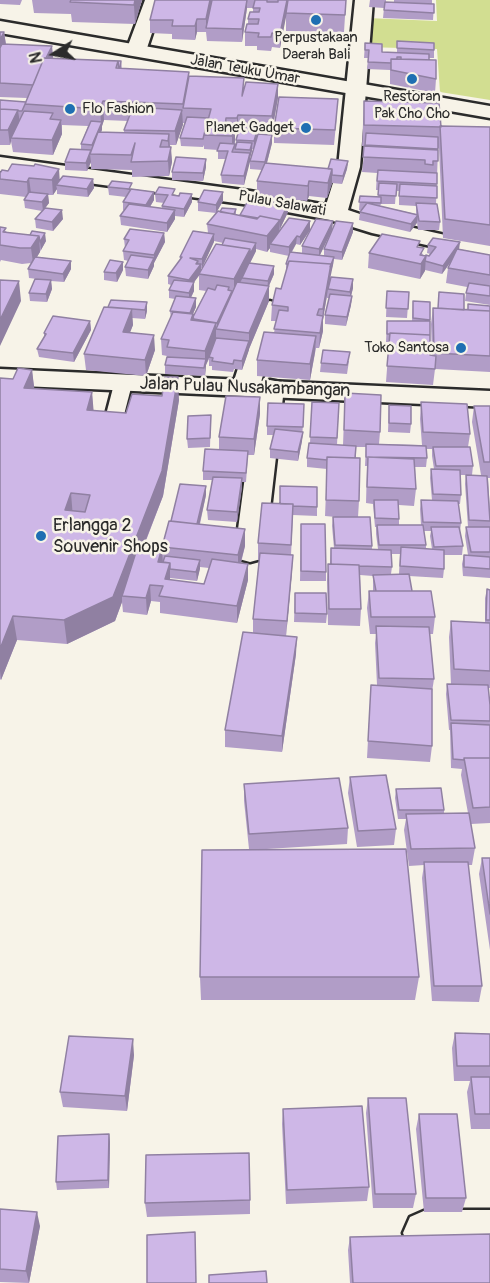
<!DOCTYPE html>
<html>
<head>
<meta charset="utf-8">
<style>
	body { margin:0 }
	#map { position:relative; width:490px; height:1283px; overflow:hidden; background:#f7f3e8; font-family:Pangolin,sans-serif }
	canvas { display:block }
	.north { position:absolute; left:24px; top:24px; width:60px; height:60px; -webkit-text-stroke:4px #f7f3e8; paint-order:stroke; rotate:259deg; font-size:16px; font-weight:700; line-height:24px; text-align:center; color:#2b2b2b }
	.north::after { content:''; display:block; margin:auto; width:21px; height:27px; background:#2b2b2b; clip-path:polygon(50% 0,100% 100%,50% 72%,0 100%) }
</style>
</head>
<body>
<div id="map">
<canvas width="490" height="1283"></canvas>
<div class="north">N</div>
</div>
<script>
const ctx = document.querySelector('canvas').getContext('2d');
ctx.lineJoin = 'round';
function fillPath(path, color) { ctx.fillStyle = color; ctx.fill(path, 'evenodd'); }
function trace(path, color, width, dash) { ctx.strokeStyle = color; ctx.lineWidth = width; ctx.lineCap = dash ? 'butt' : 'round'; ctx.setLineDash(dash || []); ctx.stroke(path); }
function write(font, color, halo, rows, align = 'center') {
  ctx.font = font + ' Pangolin,sans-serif'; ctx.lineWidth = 5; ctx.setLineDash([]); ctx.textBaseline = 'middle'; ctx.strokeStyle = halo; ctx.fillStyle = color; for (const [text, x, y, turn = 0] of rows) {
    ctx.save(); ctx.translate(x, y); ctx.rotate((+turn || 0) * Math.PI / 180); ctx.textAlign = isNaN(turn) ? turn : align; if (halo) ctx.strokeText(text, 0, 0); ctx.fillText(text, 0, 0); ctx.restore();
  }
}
const green = new Path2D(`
	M436,0H490V100L440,92L437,49L365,47L367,18L437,21Z`);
const service = new Path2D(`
	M123,379L129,380L132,384L119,434L116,438H104L101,434L114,384L117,380Z`);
const minor = new Path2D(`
	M145,0H163L146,51L143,55H129L126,51Z
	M355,0H373L360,167L348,210L378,220L490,245V259L372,233L330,220L250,205L0,171V157L250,191L326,205L338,167Z
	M270,301L279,304L283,309L261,382L270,380L280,382L284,388L265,552L261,559L250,562L239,559L235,552L256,393L246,395L236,393L232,387L257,309L261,304Z
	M426,1210H490V1256H426L410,1249L403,1233L410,1217Z`);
const tertiary = new Path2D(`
	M0,369L490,391V407L0,385Z`);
const secondary = new Path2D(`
	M0,21L490,106V118L0,33Z`);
const wall = new Path2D(`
	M0,0H22L20,5L0,4Z
	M32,0H142L135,24L72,22L71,14L34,13Z
	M155,0H346L344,32L286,31V14L280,48L272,47L271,51L257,50V46H245V32L248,24V19L253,12V8H247L242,42L207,41L206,32H197L195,40L172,39V34L150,33V20Z
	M370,0H386V2H394V0H432V4H434L433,20L383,18L384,8L369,7Z
	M0,32H4L6,44L52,46L53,58L121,61L122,69L189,72V76L244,87L278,98L272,131L238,129L237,133H235V149L236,140L257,131V139L272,143L267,163L328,169L348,161L347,169L342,184L332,183L327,198L309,196L307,201L257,196V181L262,170L250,169V161L254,149H252L244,185L222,183L221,175L226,159H218V150L204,149V145L203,147L181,146L180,138L185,123H183L176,145H170L172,162L169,176L132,177V170L91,169V162L87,171L65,170V162L81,150V144L88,126L62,125V134L53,155L13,152L11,141L10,145H0V100L26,102L27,98L0,97ZM104,120L128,121L124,130V133L101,132L102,126Z
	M397,41L434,50V58H429V60L436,79L435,93L390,84V70L367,69L368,58H364L365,43L382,52L397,53Z
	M364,101L441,126L490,127V246L443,238L439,148H438V150L436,204L440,222L439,230H418L417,222L410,232L359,220L360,212L361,210H359L360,196L378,197L379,190H376L377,173L362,172L365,146H362ZM396,191H399V205L416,206V214L380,206L381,204H395Z
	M337,114L334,145L274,143V128Z
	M206,159V167L203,181L172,180V172Z
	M0,173L60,180L93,179L94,188L88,197L57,194V189L53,195H48L49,203L45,208L63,219L53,231L36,228L35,219L42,211L25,208L24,200L26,197L0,194Z
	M108,187L154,192V200L150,207L162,209V206L164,203L156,202L155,194L179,196L192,194V202L184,217L175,216V219L167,232L121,225L120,216L124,210H123V202L126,197L109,195Z
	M223,201L216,213L198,211V202Z
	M288,204V212L279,231L310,221V230L300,245L296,244L292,252L302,253V246L333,221L332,230L320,255H324V249L353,223V232L342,260L334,259L333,265L330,274V280L353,279V288L351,296H352L351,305L346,326L325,324V315L329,298H327V296L323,319V331L319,348H316L310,380L257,376V360L274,333L276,321H271L272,305L281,289L286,272V264L289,256L270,252V248L267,252L256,249V251L250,263L274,274L269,286V301L249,349L242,370L234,369L233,372L212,370V366H209V359L206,365L205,376L165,374V365L167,356L162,355L161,339L171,318L170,311L175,299L169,298V290L171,285L168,284V276L180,260V257L208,233L207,224L220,212L236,209V215H240ZM214,241L223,243L201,271V268H202ZM199,275V290L206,291L193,317V314L196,307V298H191L194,291V282Z
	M0,227L7,232L46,241L37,257L71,261V269L64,282L51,281L52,289L47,302L30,301L29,293L37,279L29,278L28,269L31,263L22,264L1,260L0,262Z
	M164,233L165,242L154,263V266L148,279L126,276L125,267L129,261L124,260L123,251L125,248L124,239Z
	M428,245L459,249L490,255V305L465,301L467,287L446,283L448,268L450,263L442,274L425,270L420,279L368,268L369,253L419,247L423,255L429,256L430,254L427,253Z
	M123,270L117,282L104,280V272Z
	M387,291L409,292L407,318L386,317Z
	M439,292L464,309L490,306V372L435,369L433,385L386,382L389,342H386L387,321H412L413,301L430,302V355H432L431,324L433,308H438Z
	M147,302V311L145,319L132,318L133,325L130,332L155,350L146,376L86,370L84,354L108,307Z
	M90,321L91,330L74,362L39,357L37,349L44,337V333Z
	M349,361L347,374L320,372L321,363Z
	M32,370L34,389L92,392L93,411L126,413L179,400L163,496L144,546L162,548L171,521L206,495L200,524L245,546L241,563L248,564V580L237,623L160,613V602L151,601L147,615L123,612L122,602L115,621L67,644L17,640L1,680L0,679V378L13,379ZM200,567L209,568L204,584L170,580V578L197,581Z
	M345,393L380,432L379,444L422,445L420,419L421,402L470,434L468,447L473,466L472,475H481L472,422L474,406H490V478H488L490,510V578L463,576L462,564L464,555H468L465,536L466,527H468L465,484L466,475H460L461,495L460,504H458L461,523L460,531L463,546L462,555H444V569L443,578L409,576L412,591L435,617L433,634H430L434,679L432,692V746L430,762L367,758L371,685H377L375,643L376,634H370L367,608L369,591H373V576L360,575L361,609L360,626L328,625L327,580L328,564H330L331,548H334L332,526L333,517H336L325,516L327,469L307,467V458L310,443L312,402L339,403L337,445H343ZM356,447H366L365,466H367L366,503L373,504L375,527H376V534L378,549H372V546L358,517L359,501L356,458ZM426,449H432V456L434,469H431L430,478L432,500H421L420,509L421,525H399V505L414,506L416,489L415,467H426L427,458ZM424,531H431L430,536L432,549H426V545ZM391,554H400L399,574H391L392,567Z
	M304,404L302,441L298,461L270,458V449L273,435H267V426Z
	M389,405L411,424L410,433L388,432Z
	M260,414L254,455H248L246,482H242V487L237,522L208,520L207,510L213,480H203V471L219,450V437Z
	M211,415L210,447L188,448L187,439Z
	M262,503L317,507V516L293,515L291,555L292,571L286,636L296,654L282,752L225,747V730L253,633V619L259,560H258V543Z
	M301,524L326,572V581H300Z
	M487,589L490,590V688H488L490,705V823L471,824L475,848L472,865H468L482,986L479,1002L432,1001L422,878L424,865L409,866L404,830L406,819H398L395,798L396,789L444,810V813H468L461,775L462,769L451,768L450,730H449L446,694L447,684L451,685L449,637L451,621L485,623V598Z
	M295,593L327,614L326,623L294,622Z
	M350,777L396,829L394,845L357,847L348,793Z
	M244,784L348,828L347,844L267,849L419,977L415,1000H201L200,977L249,849L244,801Z
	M482,858H490V950L479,874Z
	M455,1033L490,1034V1129H471L467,1092L470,1081H454L452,1048Z
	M134,1055L127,1111L63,1107L60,1092Z
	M368,1098L416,1194L413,1208H373L366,1113Z
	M283,1109L369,1187L367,1201L286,1204L282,1124Z
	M419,1114L466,1198L462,1212H424L416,1129Z
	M109,1134L110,1142L109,1188L57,1190L56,1182Z
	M250,1200V1214L147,1217L145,1203Z
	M0,1209L40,1226L29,1283L0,1282Z
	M350,1237L490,1283H350L348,1250Z`);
const shadedWall = new Path2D(`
	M135,0H142L135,24L134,5Z
	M210,0H213L206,28V19Z
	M247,0V8L242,42V29Z
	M287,0V12L280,48V34Z
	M197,19V32L195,40V26Z
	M4,32L7,52L0,65V40Z
	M52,46L53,60L35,85Z
	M278,84V98L272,131V116Z
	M103,101L104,120L102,126V130L93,153L92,145L101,123L100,109Z
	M18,110L20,124L11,138V141L10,145L8,130Z
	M182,110L183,125L176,145L175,131Z
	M238,115V129L237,133V118Z
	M61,120L62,134L53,155L52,140Z
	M235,126V141L232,151V136Z
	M257,131V139L254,149V141Z
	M169,134L170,149L169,155L168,141Z
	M272,135V143L265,170V162Z
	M252,143V151L250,158V150Z
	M171,147L172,162L169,176L168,161Z
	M250,153V162L244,185V176Z
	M90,154L91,162L87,171L86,163Z
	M206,159V167L203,181V173Z
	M348,161L347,169L342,184L343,176Z
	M59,169L60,184L56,185L57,189L53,195L52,180Z
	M332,169V184L327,198L328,183Z
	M29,178L31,193L28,197L27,182Z
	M93,179L94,188L88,197L87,189Z
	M309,181V196L307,201L308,186Z
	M154,192V200L146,213V205Z
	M223,192V201L216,213V205Z
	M48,194L49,203L43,211L42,202Z
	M192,194V202L184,217V209Z
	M288,204V212L280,229V221Z
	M62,210L63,219L53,231L52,222Z
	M175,210V219L167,232V223Z
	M418,215L417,223L410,232L411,224Z
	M280,220L279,235L270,244V248L267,252V236Z
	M310,221V230L300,245V237Z
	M333,221L332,230L319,257V249Z
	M353,223V232L342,260V252Z
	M45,233L46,241L41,250L40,242Z
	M164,233L165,242L154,263V266L148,279V270L154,258V255Z
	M214,234V242L202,268V259Z
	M39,236L40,252L33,263L31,248Z
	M297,236L296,244L289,256V247Z
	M460,242L459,250L442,274L443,266Z
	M256,243V251L234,295V279L250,249Z
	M426,256L425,271L420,279L421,264Z
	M334,257L333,265L328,289L323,319V331L319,348L320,333L322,320L323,309L331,266Z
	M71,261V269L64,282L63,274Z
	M198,261L199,267L201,264V273L189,289V280Z
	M123,262V270L117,282L116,273Z
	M274,266V274L267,290L268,281Z
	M353,279V288L350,300V292Z
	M51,280L52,289L47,302L46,294Z
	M19,281L21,301L0,346V320Z
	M194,282V291L189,301V293Z
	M269,286V301L249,349V333Z
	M232,291V300L217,329V323Z
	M352,296L351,305L346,326L347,317Z
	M196,298V307L192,316L193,314L194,330L191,336L190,313Z
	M147,302V311L145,319V310Z
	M132,309L133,325L124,348L123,332Z
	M90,321L91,330L74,362L73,353Z
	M216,323V340L206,365L205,376V351Z
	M154,335L155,350L146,376L145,360Z
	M316,336L315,352L310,380V364Z
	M249,341V350L242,370V361Z
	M32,370L35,394L24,388Z
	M178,377L179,400L163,496L124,596H122V602L115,621L67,644L64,620Z
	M92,392L94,415L87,410Z
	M260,397V414L254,455V439Z
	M303,432L302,441L298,461V452Z
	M242,478V487L237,522V512Z
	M206,486V495L197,535V526Z
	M71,493L73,518L65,510Z
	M245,529V546L238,572V555Z
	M162,548L163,565L158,562Z
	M293,555L292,571L286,637L287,621Z
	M200,560V569L197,581L196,572Z
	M170,563V580L165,579Z
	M248,564V580L237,623V606Z
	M150,585L151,601L147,615L146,598Z
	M13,616L17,640L1,680L0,671V649Z
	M297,637L296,654L282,752V736Z
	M133,1039L134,1055L127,1111L125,1096Z
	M109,1134L110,1142L109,1188L108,1180Z
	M37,1212L40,1226L29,1283L26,1271Z`);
const building = new Path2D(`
	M71,0H135L134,5L70,2Z
	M155,0H210L206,19H197L195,26H172L173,20H150Z
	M212,0H247L242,29L206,28Z
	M255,0H267V2H278V0H287L280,34L272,33L271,37H258L259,33L245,32L247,24H258L259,19H248L250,12H259L260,8H253Z
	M288,0H346L345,15L286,13Z
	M385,2L434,4V13L384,10Z
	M0,32H4L0,40Z
	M397,41L434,43V50L397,48Z
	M365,43L382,44V52L429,54V60H434L401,59V57H397V59H391V63L368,62L369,50H365Z
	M2,44L52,46L46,58H44L33,85L0,83V48Z
	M44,58L118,61L116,68L189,72L183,104L103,101L100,109L25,104Z
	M391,59L436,60V79L391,70Z
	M92,60L121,61L120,68H119L118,61Z
	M189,76L244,78L242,96L246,82L278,84L272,116L238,115L237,118H226L225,126H235L232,136L204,135L211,109L183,108Z
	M279,97L338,99L335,130L274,128Z
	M0,100L26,102L22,111H19L18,110L0,109Z
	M364,101L439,103L441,127L364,125Z
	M133,107L182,110L175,131L124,130Z
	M0,109L18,110L8,130H0Z
	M24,111L53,113L50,119L61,120L52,140L11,138Z
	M187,117L208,118L203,139L180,138Z
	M91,121L102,122L92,145L81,144Z
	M440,126L490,127V225L445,219Z
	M239,130L257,131L254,141L236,140Z
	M98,132L169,134L168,141L162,140L160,147H171L168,161L131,162L135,143L131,155L90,154Z
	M366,133L438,137V149L365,145Z
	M258,134L272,135L265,162L250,161Z
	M237,142L252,143L250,150L235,149Z
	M220,143L235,144L232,152L250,153L244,176L221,175L228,151H217Z
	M364,146L438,150V161H433V165L425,164V160L363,157Z
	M70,149L91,150L86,163L65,162Z
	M176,157L206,159L203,173L172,172Z
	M331,159L348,161L343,176L332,175V169H328Z
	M265,163L332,169L328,183L309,181L308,186L257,181Z
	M12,164L34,166L35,164L59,169L52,180L29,178L27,182L0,179V173L2,170L8,171Z
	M378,170L437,173V184L377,181Z
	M63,176L93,179L87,189L56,185Z
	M112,181L132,183L129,189L108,187Z
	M379,183L397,184L396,196L378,195Z
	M400,184L437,186V198L399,196Z
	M159,187L175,189L172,195L179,196L180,193L192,194L184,209L162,206L168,195L155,194Z
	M131,189L154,192L146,205L123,202Z
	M204,190L223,192L216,205L198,202Z
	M29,192L48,194L42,202L24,200Z
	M360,196L381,197V203L359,202Z
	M249,199L288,204L280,221H279L280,220L260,216L258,218L240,215Z
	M367,203L418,215L411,224L360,212Z
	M416,203L437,204L440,222L419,221Z
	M129,204L175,210L167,223L120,216Z
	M45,208L62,210L52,222L35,219Z
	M222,208L236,209L234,214L220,212Z
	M218,211L257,219L260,216L280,220L267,236L207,224Z
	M289,218L310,221L300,237L297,236L289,247L270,244Z
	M316,219L333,221L319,249L302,246Z
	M336,221L353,223L342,252L324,249Z
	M0,227L6,228L3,232L39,236L31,248H20L0,245Z
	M130,229L164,233L154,255L123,251L129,240L124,239Z
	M32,231L45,233L40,242L39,236L30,235Z
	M193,231L214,234L202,259L190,258L198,261L196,264H201L189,280L168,276L182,257H180Z
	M382,234L420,241L417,247L424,248L420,255L426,256L421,264L369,253Z
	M225,238L256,243L250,254V249L222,245Z
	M433,238L460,242L443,266L425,261L426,256H425L426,255L429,256L436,247L428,245Z
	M216,244L250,249L234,279L199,274Z
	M457,249L490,255V275L448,268Z
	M290,252L334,257L330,267L331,264L289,261L288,264H286Z
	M131,255L154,258L148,270L125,267Z
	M35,257L71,261L63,274L28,269Z
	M110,260L123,262L116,273L104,272Z
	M289,261L331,264L323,309H319L317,315L323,316L320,333L274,329L279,310L288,311V307L272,305L276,288L281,289Z
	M249,263L274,266L268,281L242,278Z
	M331,277L353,279L350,292L328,289Z
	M35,279L51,280L46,294L29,293Z
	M0,280L19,281L0,320Z
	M174,280L194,282L189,293L169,290Z
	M237,282L269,286L249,333L216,329Z
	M469,283L490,286V296L466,293Z
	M217,285L229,287L228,290L232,291L217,323L194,319L193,317L208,288L215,290Z
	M387,291L409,292L408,309L386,308Z
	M439,292L464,294V310L438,308Z
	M330,294L352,296L347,317L325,315Z
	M176,296L196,298L190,313L170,311Z
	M111,300L147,302L145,310L108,307Z
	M413,301L430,302V320L413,318Z
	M468,304L490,306V311L468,310Z
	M104,307L132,309L123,332L154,335L145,360L84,354Z
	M433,308L490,311V356L434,353Z
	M173,312L193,314L191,320L216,323L205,351L167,347L169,340L161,339Z
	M53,316L90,321L73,353L37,349L46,334L44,333Z
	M387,321H430V335L390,333V334H387Z
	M264,332L316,336L310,364L257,360Z
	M390,333L430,335V355L436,356L435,369L387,366Z
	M216,338L249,341L242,361L234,360L233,364L212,361L213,358L209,357Z
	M323,350L350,352L347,365L321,363Z
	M167,357L206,359L204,368L165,365Z
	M18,368L32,370L24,388L92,392L87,410L126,413L132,394L162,396L165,377H178L162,471L113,597L64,620L13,616L0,649V378L13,379ZM71,493L90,495L85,512L65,510Z
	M345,393L381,395L380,432L344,430Z
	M226,396L260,397L254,439L219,437Z
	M312,402L339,403L337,438L310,437Z
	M421,402L467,404L470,434L423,432Z
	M268,403L304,404L303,427L267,426Z
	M389,405L411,406V424L389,423Z
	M474,406H490V462H484Z
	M211,415L210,438L187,439L188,416Z
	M275,429L303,432L298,452L270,449Z
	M309,443L356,446L355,458L327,457V460L307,458Z
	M366,444L426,446L427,458L366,457Z
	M433,447H470L473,466H436Z
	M205,449L248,451L246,473L203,471Z
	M327,457L360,458L359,501L326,500Z
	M368,457L414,459L416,489L367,487Z
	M431,469L460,470L461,495L433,494Z
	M466,475L487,476L490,521L469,520Z
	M213,477L242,478L237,512L207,510Z
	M180,484L206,486L197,524L171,521Z
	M280,486L317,487V507L293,506V504H280Z
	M374,500H398L399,519L375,518Z
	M421,500L458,501L461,523L423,522Z
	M262,503L293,504L291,545L258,543Z
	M333,517H370L372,546L335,545Z
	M169,521L245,529L238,555L162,547Z
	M301,524H325L326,572L301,571Z
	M377,525H423L426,545H379Z
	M431,527H459L463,546L434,547Z
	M466,527H490V552H471Z
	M138,546L162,548L158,562L170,563L165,579L204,584L212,559L248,564L237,606L159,596L163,586L150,585L146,598L122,596Z
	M401,547L444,550V569L400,566Z
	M331,548L391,550L392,567L359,566V565L331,564Z
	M260,553L293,555L287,621L253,619Z
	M464,555L490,557V569L464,567Z
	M165,556L200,560L196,572L170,569V563L163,562Z
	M328,564L359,565L361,609H329Z
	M409,574L412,591H376L373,575Z
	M487,589L490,590V620H486Z
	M369,591H431L435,617H371Z
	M295,593H326L327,614L295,613Z
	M451,621L490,623V671L454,669Z
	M376,626L429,627L434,679L379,678Z
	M243,632L297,637L282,736L225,730Z
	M447,684L488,685L490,705V721L451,720Z
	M371,685L432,689V746L368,741Z
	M451,723L490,725V758H464V760L453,759Z
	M464,758H490V807L473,808Z
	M386,775L396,829L358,831L350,777Z
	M339,778L348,828L249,834L244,784Z
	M441,788L444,810H399L396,789Z
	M469,813L475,848L411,849L406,814Z
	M406,849L419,977H200L202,850Z
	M482,858H490V914Z
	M424,862H468L482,986H434Z
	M455,1033L490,1034V1066H457Z
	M69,1036L133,1039L125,1096L60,1092Z
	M471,1077H490V1114H475Z
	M368,1098H406L416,1194H375Z
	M362,1106L369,1187L287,1190L283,1109Z
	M419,1114H457L466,1198H426Z
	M109,1134L108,1180L56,1182L58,1136Z
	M249,1153L250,1200L145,1203L146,1155Z
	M0,1209L37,1212L26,1271L0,1269Z
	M195,1232L196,1283H147V1235Z
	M490,1234V1283H353L350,1237Z
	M266,1271L267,1283H209V1275Z`);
const markers = [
	[316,20,6,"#1f6fb2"],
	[412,79,6,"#1f6fb2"],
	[70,109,6,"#1f6fb2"],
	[306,128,6,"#1f6fb2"],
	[461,348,6,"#1f6fb2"],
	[41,536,6,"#1f6fb2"]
];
const farPoinames = [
	["Perpustakaan",316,38],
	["Daerah Bali",316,55],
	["Restoran",412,97],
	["Pak Cho Cho",412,114],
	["Flo Fashion",82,109,"left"],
	["Planet Gadget",294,128,"right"],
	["Toko Santosa",449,348,"right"]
];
const farStreetnames = [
	["Jalan Teuku Umar",245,70,10],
	["Pulau Salawati",282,204,10]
];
const streetNames = [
	["Jalan Pulau Nusakambangan",245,388,2]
];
const poiNames = [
	["Erlangga 2",53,526],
	["Souvenir Shops",53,547]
];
fillPath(green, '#d2de91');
trace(service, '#2b2b2b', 5);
trace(minor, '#2b2b2b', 5);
trace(tertiary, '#2b2b2b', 5);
trace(secondary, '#2b2b2b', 5);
fillPath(service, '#f7f3e8');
fillPath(minor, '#f7f3e8');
fillPath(tertiary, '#f7f3e8');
fillPath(secondary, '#f7f3e8');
fillPath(wall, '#b19dc7');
fillPath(shadedWall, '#9080a2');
fillPath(building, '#ceb7e7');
trace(building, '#9080a2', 1.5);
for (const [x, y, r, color] of markers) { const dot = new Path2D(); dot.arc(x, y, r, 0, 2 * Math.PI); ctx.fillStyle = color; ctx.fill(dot); trace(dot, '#f7f3e8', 2); }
write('15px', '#2b2b2b', '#f7f3e8', farPoinames);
write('15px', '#2b2b2b', '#f7f3e8', farStreetnames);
write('18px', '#2b2b2b', '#f7f3e8', streetNames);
write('18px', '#2b2b2b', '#f7f3e8', poiNames, 'left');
</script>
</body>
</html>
